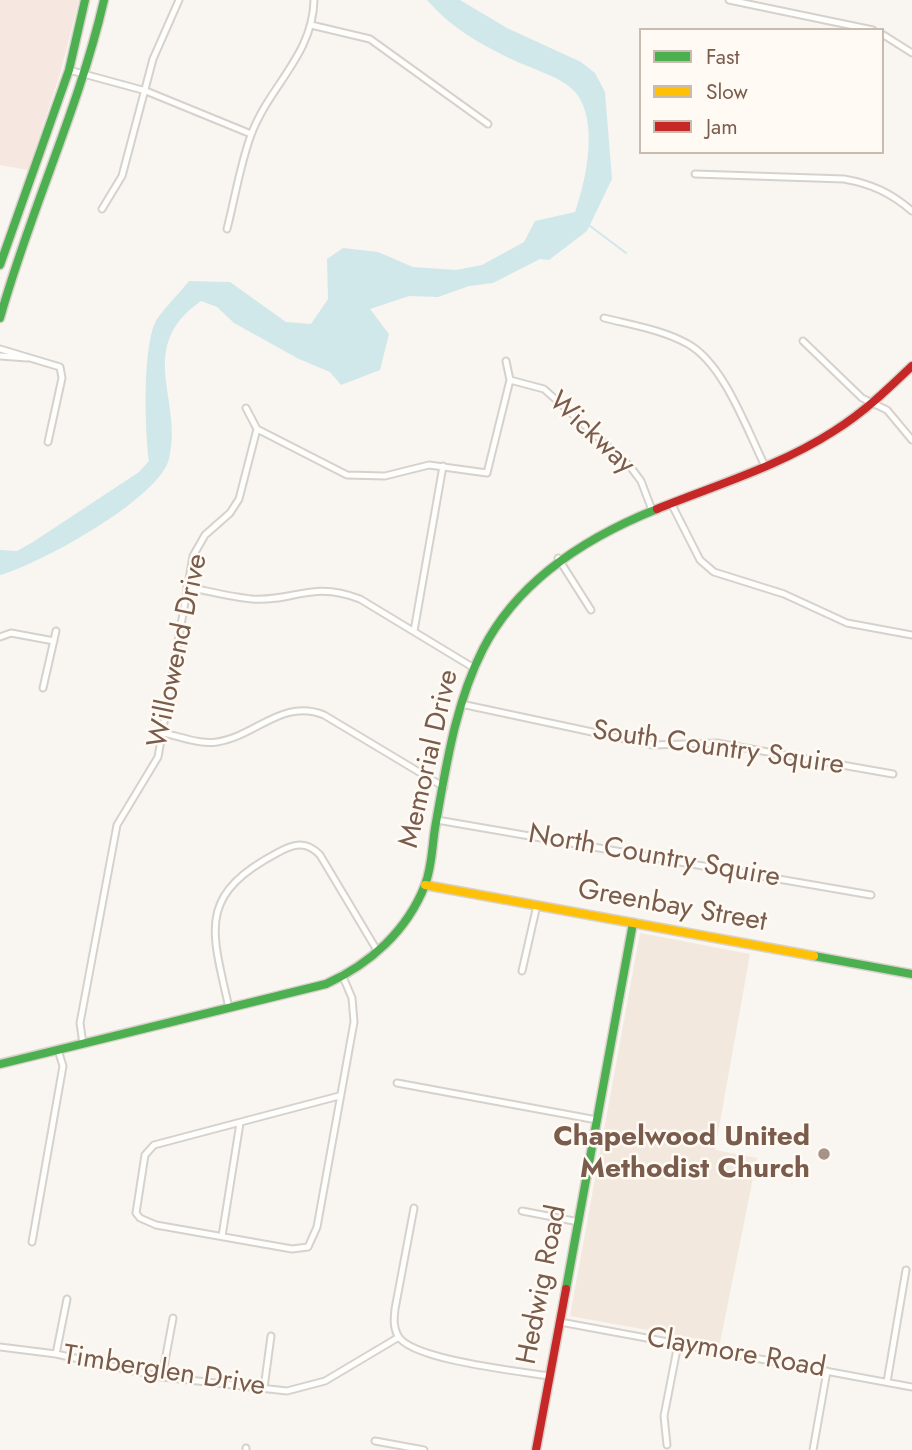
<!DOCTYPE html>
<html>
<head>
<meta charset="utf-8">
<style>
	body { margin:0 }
	#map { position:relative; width:912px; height:1450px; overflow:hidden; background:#f9f5f0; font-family:Jost,sans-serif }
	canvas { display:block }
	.legend { position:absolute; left:639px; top:28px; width:245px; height:126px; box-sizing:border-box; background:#fffaf3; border:2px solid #cabbb1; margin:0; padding:9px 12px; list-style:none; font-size:21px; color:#7a5c4d }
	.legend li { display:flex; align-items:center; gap:14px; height:35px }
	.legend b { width:35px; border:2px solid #cabbb1 }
</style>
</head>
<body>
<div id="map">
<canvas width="912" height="1450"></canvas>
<ul class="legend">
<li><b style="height:9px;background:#4caf50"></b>Fast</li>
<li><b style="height:9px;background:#ffc107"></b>Slow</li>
<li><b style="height:9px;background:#c62828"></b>Jam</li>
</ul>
</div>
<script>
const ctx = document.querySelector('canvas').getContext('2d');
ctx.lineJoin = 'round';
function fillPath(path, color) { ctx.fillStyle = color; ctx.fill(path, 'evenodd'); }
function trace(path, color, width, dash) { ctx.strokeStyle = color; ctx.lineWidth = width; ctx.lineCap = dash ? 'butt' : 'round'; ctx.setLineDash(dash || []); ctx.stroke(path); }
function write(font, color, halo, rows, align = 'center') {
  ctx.font = font + ' Jost,sans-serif'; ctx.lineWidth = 5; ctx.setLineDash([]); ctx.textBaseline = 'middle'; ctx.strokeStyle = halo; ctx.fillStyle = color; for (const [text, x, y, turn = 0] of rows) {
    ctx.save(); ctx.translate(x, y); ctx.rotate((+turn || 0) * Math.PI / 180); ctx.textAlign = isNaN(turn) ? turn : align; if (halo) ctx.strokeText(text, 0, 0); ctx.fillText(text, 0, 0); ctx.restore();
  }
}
const residential = new Path2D(`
	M640,933L750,954L715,1150L757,1158L720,1343L570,1316Z`);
const commercial = new Path2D(`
	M0,0H79L60,74L28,170L0,165Z`);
const water = new Path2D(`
	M427,0H460L507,28L581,62L595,73L605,92L612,179L587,231L549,260L540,259L493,283L469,286L438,297L409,296L370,309L389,334L380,370L341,385L330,372L299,359L234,323L217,307L201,301C134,348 184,400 169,459C159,499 38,565 0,575V550L17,551L33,542L139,472L149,461C145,431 142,343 157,319C166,306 179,294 189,281L230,282L286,322L311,324L328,299L327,259L343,248L378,252L413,267L456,270L482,265L524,242L535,221L575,212C586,181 599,122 576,93C562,76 528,68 509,58C478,43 449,26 427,0Z`);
const stream = new Path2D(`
	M590,226L626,253`);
const street = new Path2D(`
	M729,0L873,30
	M311,25L370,39L488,124
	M882,34L912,53
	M69,70L146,91L251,134
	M695,174L844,179C872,184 891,193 912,211
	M102,209L122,176L153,59L179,0
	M227,229C235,198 240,165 251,135C269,86 313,55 314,0
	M604,318C632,325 663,330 688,344C724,364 747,430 765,466
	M803,341L862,398L887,410L912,440
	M0,349L60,367L62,378L48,442
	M0,356L27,358
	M510,380L544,389L629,465L641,481L652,510
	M246,408L257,429L347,475L385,476L429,465L487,473L510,380L506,361
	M671,503L700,560L714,572L784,594L847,623L912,635
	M558,558L591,610
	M187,587C208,591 231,597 252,599C295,602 311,580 360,599L474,668
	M414,631L443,466
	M0,637L11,633L54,641
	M43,688L56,631
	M461,704L653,745L717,743L893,774
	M163,733C179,736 201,745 217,742C256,736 283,698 324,715L444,787
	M437,820L871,895
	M522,971L537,905
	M229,1008C212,931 196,896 277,853C293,844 306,840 320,855L378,952
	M83,1044L80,1023L117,825L158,757L193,556L205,535L230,513L239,499L257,429
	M397,1083L597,1120
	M339,1096L154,1145L145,1155L136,1213L140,1218L156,1225L292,1249L308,1247L317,1227L354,1022L352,998L343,977
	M414,1208L395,1309C394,1318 393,1327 398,1336C412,1360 519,1371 549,1376
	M522,1211L579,1222
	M222,1236L240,1123
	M32,1242L63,1066L58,1050
	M560,1322L912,1387
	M0,1347L56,1354L162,1377L287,1391L325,1381L399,1337
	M56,1354L67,1299
	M162,1377L173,1318
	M887,1382L906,1270
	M264,1388L271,1336
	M375,1441L424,1450
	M667,1445L664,1416L678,1344
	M246,1450V1448
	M813,1450L827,1371`);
const fast = new Path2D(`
	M0,265L69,70L85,0
	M0,318C30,210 79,109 104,0
	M814,956L912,974
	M0,1064L326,984C370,964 407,931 425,885C432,867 432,847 435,828C446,767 455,704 483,649C519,579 587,537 657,509
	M566,1289L633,923`);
const slow = new Path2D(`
	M425,885L814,956`);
const jam = new Path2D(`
	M657,509C716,485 780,466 834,431C863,413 887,390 912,366
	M536,1450L566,1289`);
const markers = [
	[824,1154,7,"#a69286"]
];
const streetNames = [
	["Wickway",591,434,43],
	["Willowend Drive",179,651,-78],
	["South Country Squire",718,749,8],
	["Memorial Drive",430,759,-77],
	["North Country Squire",654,857,10],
	["Greenbay Street",672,907,10],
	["Hedwig Road",543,1285,-79],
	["Claymore Road",736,1354,10],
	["Timberglen Drive",164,1372,9]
];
const poiNames = [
	["Chapelwood United",810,1138],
	["Methodist Church",810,1170]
];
fillPath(residential, '#f2e8de');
fillPath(commercial, '#f6e8e1');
fillPath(water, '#d0e8ea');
trace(stream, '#d0e8ea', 2);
trace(street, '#d7d1cb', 9);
trace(fast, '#d9d2cb', 11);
trace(slow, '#d9d2cb', 11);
trace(jam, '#d9d2cb', 11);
trace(street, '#fefefd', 5);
trace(fast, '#4caf50', 8);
trace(slow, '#ffc107', 8);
trace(jam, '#c62828', 8);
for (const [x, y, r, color] of markers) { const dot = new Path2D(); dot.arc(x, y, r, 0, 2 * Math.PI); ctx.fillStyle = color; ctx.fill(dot); trace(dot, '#fffaf3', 2.5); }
write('28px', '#7a5c4d', '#fffaf3', streetNames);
write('bold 28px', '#7a5c4d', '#fffaf3', poiNames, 'right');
</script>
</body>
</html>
